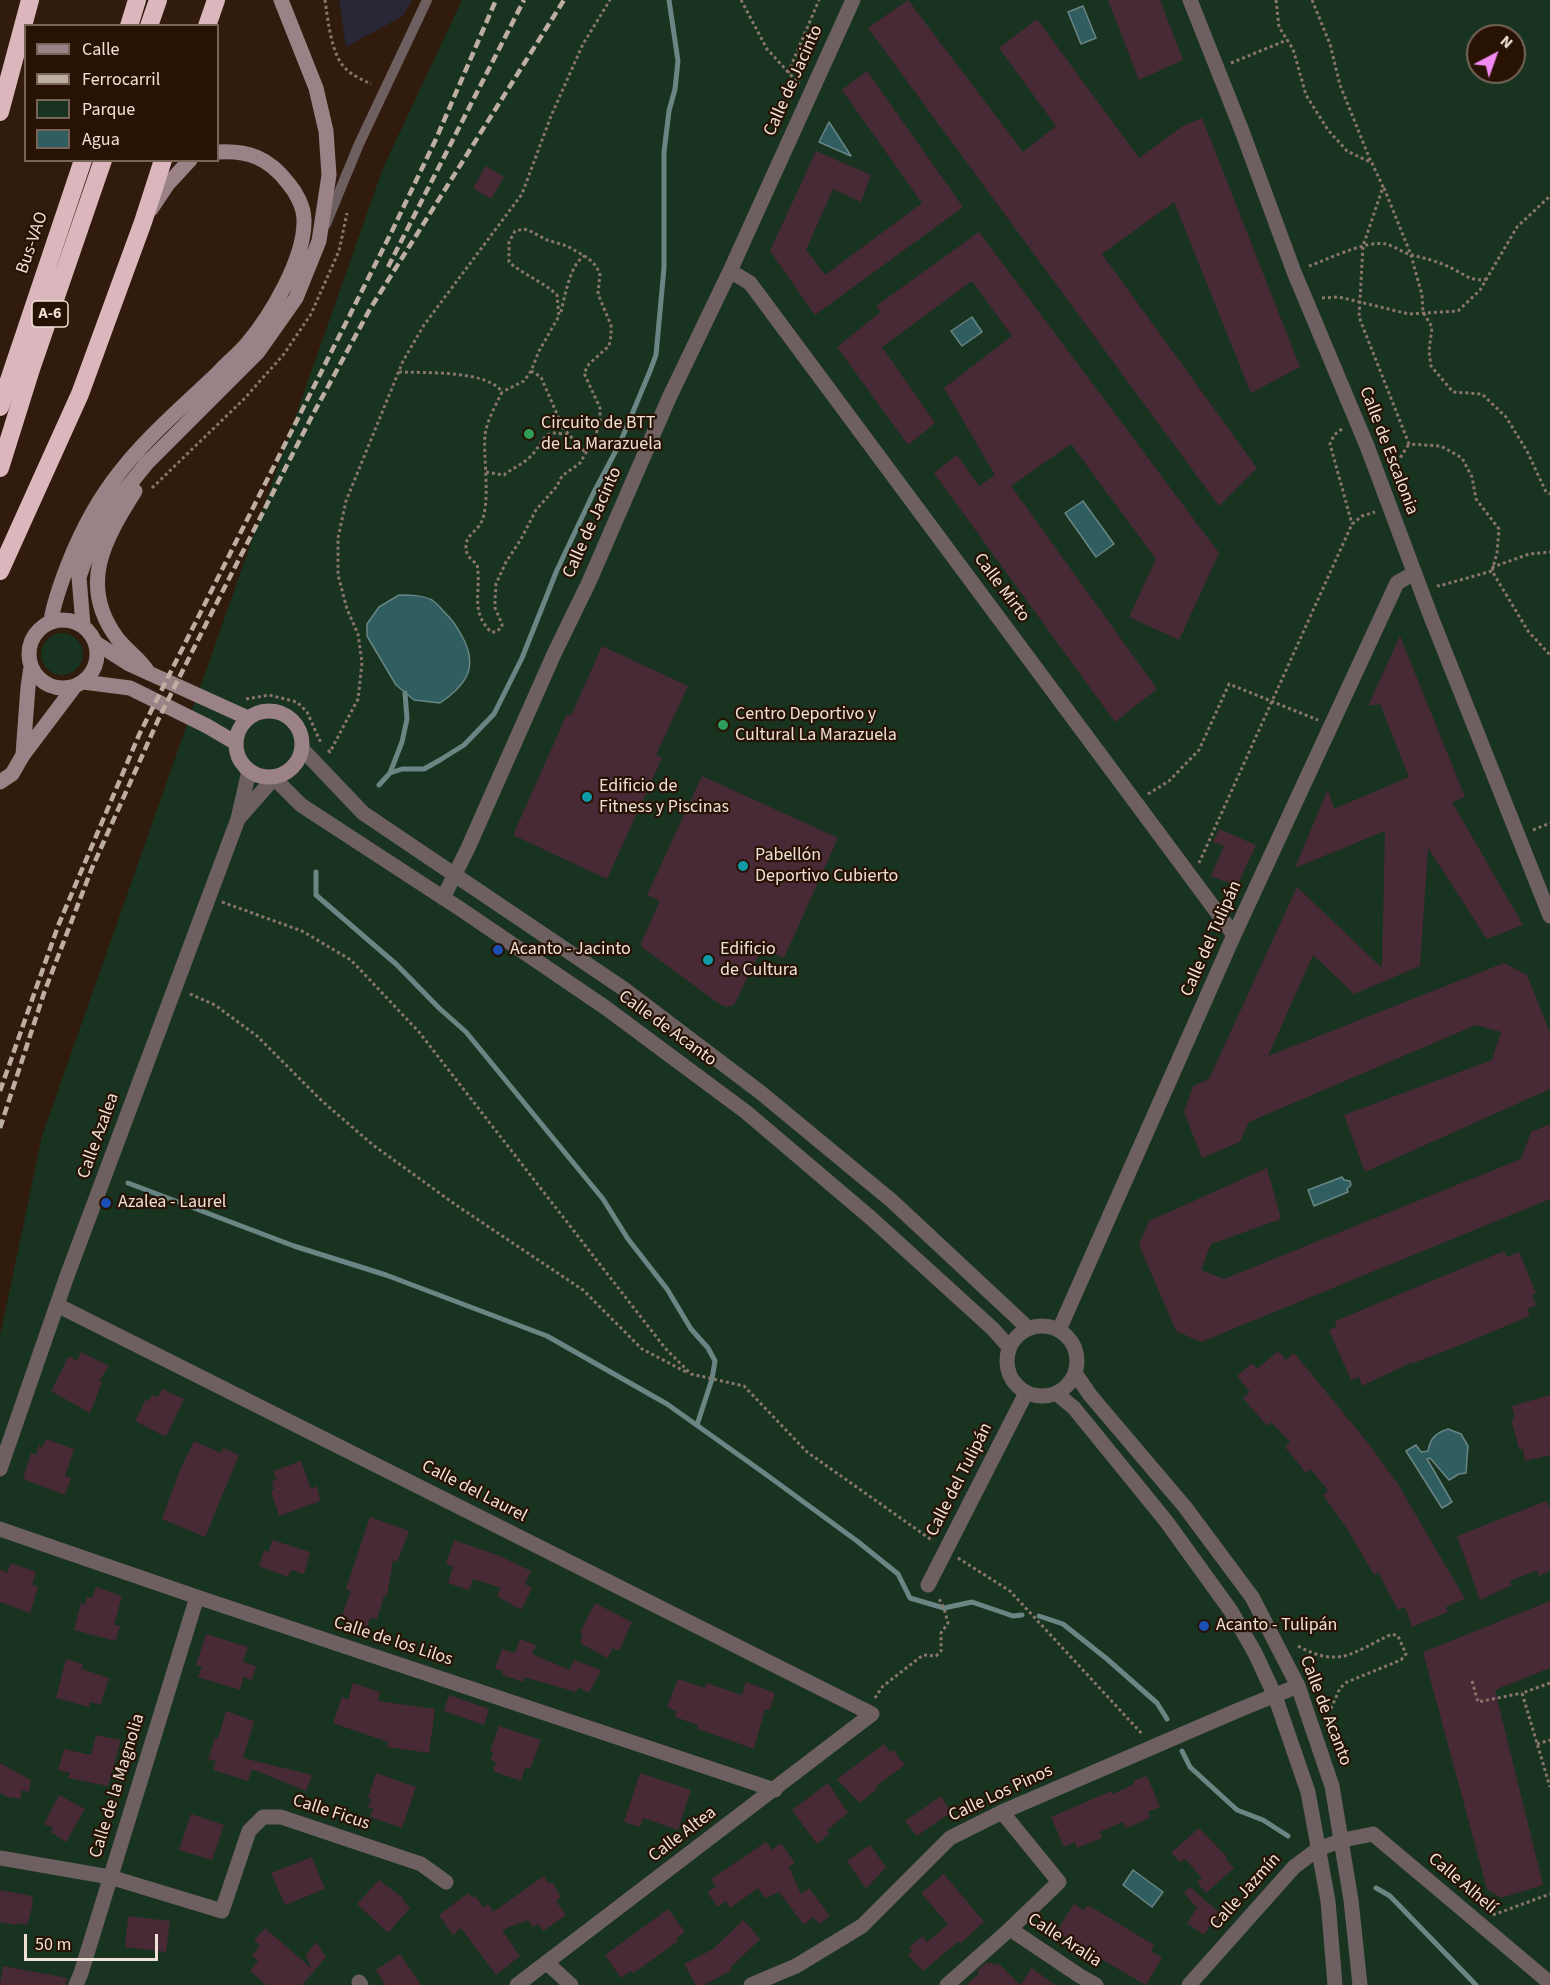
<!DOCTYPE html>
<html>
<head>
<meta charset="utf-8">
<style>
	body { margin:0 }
	#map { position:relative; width:1550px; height:1985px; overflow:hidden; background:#311b0c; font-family:"Source Sans 3",sans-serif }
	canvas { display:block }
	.legend { position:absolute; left:24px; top:24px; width:195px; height:138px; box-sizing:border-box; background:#271204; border:2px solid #776558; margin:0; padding:8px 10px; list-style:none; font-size:18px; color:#f0e1d7 }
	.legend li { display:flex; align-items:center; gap:12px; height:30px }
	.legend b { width:30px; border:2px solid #776558 }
	.north { position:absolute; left:1466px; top:24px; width:60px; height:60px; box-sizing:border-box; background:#271204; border:2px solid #776558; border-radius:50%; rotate:41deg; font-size:16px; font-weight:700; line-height:24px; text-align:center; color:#f0e1d7 }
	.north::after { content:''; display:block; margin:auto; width:21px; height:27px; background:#f28af3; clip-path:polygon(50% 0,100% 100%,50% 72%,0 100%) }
	.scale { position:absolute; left:24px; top:1934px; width:134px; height:27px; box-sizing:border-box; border:3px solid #f0e1d7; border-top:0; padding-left:8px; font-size:18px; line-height:21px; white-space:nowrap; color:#f0e1d7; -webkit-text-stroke:4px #271204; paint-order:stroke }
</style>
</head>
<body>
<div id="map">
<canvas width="1550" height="1985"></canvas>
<ul class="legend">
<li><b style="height:8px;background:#9a8286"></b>Calle</li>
<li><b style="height:8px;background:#beaea2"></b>Ferrocarril</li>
<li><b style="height:16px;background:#183320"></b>Parque</li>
<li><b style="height:16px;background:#2f5d60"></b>Agua</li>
</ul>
<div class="north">N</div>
<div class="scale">50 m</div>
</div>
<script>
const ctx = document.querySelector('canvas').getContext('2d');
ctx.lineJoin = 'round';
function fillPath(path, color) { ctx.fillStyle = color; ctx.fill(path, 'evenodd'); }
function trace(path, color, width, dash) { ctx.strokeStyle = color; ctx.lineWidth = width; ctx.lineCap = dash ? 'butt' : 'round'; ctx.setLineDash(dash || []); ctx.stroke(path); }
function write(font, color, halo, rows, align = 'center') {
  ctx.font = font + ' "Source Sans 3",sans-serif'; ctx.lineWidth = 4.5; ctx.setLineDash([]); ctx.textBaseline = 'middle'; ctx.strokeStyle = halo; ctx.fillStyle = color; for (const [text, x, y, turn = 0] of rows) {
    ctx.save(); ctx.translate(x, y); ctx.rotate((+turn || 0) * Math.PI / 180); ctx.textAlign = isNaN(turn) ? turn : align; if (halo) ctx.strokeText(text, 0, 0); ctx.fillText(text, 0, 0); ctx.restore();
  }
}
const industrial = new Path2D(`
	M339,0H412L403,16L346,47Z`);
const green = new Path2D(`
	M462,0H1550V1985H0V1336L42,1136L383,168ZM1478,36H1514V72H1478Z
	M41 654a21 21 0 1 1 42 0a21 21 0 1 1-42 0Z`);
const water = new Path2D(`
	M1083,6L1096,38L1081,44L1068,12Z
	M829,122L851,156L819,142Z
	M972,317L982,332L962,346L951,331Z
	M1083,501L1114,544L1096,557L1065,513Z
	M399,595C410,595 422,595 432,600C438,604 443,611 449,617C456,624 459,631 464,640C478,669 465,686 440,703L414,700L396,685L367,636V624L379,607Z
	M1342,1177L1344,1180L1350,1181L1351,1185L1347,1189L1348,1192L1314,1206L1308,1190Z
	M1448,1429L1461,1434L1468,1446L1466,1473L1459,1474L1449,1480L1430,1458L1427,1459L1452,1502L1442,1508L1406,1451L1416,1445L1421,1452L1428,1451C1430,1438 1436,1433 1448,1429Z
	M1133,1870L1163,1892L1152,1907L1123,1885Z`);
const stream = new Path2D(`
	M390,773L402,742L407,719L405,693
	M379,785L390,773L402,769H424L440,760L464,745L494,714L522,658L557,570L593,494L620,443L650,371L656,355L664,268V152L669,111L675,89L678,61L669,0
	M316,872V895L396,964L439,1008L466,1032L603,1199L628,1239L667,1289L691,1329L708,1348L715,1361L712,1379L697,1425
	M128,1183L294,1246L386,1275L547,1336L667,1404L764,1473L857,1541L898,1574L910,1598L944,1608L972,1602L1013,1616L1022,1615
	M1039,1616L1063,1624L1107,1659L1157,1703L1167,1719
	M1182,1751L1190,1767L1237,1810L1263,1820L1288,1836
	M1376,1888L1390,1896L1476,1985`);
const building = new Path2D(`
	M908,0L1023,152L1056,126L999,48L1037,19L1139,158L1183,126L1202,118L1300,367L1251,393L1174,202L1102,254L1257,468L1219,506L868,28Z
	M1108,0H1160L1183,60L1139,80Z
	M867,71L963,207L815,315L770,251L816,151L871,175L861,202L833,189L806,250L825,275L922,203L842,90Z
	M486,166L504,177L491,199L473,188Z
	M979,232L1219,553L1179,640L1129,617L1156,559L1071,444L1011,486L1157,689L1115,722L934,473L957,455L979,486L995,475L944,388L1012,336L972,281L882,347L935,423L908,445L837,347L881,312L876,306Z
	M1400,636L1465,797L1452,802L1523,925L1487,939L1428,848L1420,966L1354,994L1313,955L1268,1056L1504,963L1527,975L1550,1033V1089L1365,1172L1344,1115L1492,1060L1501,1032L1476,1025L1249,1122L1240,1142L1202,1158L1184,1112L1193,1086L1209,1079L1297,887L1382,968L1385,831L1295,868L1328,789L1334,809L1409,777L1380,704L1368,706Z
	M602,646L688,686L656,755L662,758L607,879L513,835L567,714L571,716Z
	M702,776L838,838L784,958L762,948L734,1005L728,1007L721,1005L643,948L641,943L660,901L647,895Z
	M1219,829L1256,845L1237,886L1211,876L1224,846L1213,842Z
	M1550,1124V1199L1201,1342L1176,1331L1139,1245L1149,1221L1267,1168L1281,1219L1211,1244L1201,1270L1224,1279L1521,1159L1531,1132Z
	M1504,1251L1507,1257L1519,1252L1536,1293L1532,1295L1536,1305L1527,1309L1530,1316L1448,1350L1413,1363L1412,1362L1362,1386L1359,1377L1351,1380L1329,1330L1337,1326L1335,1321Z
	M1278,1351L1286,1360L1294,1353L1368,1443L1399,1486L1465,1599L1446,1607L1448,1612L1412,1627L1405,1607L1398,1610L1378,1572L1374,1575L1348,1530L1323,1495L1328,1491L1311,1469L1306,1473L1285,1447L1290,1442L1271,1422L1267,1426L1243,1398L1250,1392L1237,1376L1252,1363L1257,1369Z
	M81,1352L109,1366L99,1381L102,1382L90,1413L51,1391L69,1356L77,1361Z
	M162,1389L184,1399L166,1437L135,1421L146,1399L148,1401L153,1395L158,1397Z
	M1550,1395V1455L1525,1461L1523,1449H1519L1511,1419H1515L1512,1406Z
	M46,1439L74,1449L65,1476L71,1478L65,1495L23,1479L31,1453L36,1455L39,1445L42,1448Z
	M194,1441L221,1453L223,1448L239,1455L205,1537L162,1519L180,1470Z
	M301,1461L311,1489L317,1486L320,1501L279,1516L271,1491L274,1489L272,1481L277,1480L273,1471Z
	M1546,1501L1550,1508V1571L1539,1576L1537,1570L1510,1581L1512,1585L1480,1600L1457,1536Z
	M370,1517L409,1531L397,1562L393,1560L387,1596H384L377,1619L370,1618L367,1628L341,1618L351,1591L346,1589Z
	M272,1540L310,1552L304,1574L291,1570L288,1577L259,1566L264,1550L269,1552Z
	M454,1540L500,1556L531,1571L525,1584L532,1588L521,1610L497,1596L501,1588L473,1579L469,1590L448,1583L453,1567L446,1564Z
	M11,1563L36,1572L32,1585L38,1587L30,1613L0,1602V1569L7,1573Z
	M96,1587L122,1596L114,1625L120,1626L116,1641L74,1630L81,1603L85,1604L87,1597L92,1598Z
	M1550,1601V1668L1495,1690L1543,1885L1501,1898L1487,1889L1423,1652Z
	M595,1603L632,1622L619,1651L613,1648L607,1658L580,1643L583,1634L580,1633Z
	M206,1634L248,1647L243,1662L256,1666L252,1680L243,1677L240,1690L198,1677L202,1667L196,1665Z
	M520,1639L536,1645L532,1654L570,1670L574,1660L601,1670L589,1693L578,1687L576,1692L524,1677V1682L502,1675L503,1671L495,1669L502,1649L515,1653Z
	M66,1659L83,1664L82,1669L109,1678L101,1704L90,1702L89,1707L56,1698Z
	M678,1679L705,1688L706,1683L742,1695L746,1682L775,1693L770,1710L765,1709L754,1749L698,1729V1725L675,1717L676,1711L667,1707Z
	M353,1683L380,1692L378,1701L435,1709L429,1753L387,1747L388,1742L333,1723L342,1697L348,1700Z
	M449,1695L489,1709L484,1725L444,1711Z
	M226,1711L254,1721L243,1758L312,1775L306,1791L252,1769L248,1781L213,1770L216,1761L208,1759L215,1738L218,1739Z
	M499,1726L541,1740L530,1769L525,1768L521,1781L493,1771L496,1762L491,1760L493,1752L490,1751Z
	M96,1735L121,1740L108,1786L68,1778L70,1773L58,1770L64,1749L91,1755Z
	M884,1744L890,1752L893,1750L905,1765L876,1786L877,1789L860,1803L837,1779Z
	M0,1763L31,1780L29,1792L22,1790L20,1799L7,1797L0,1793Z
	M376,1773L416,1787L402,1828L370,1817L373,1809L368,1807L371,1799L368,1798Z
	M640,1773L691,1790L678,1830L643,1818L640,1827L624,1822Z
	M1147,1776L1160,1807L1148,1812L1150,1818L1126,1828L1123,1822L1100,1832L1102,1838L1077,1848L1075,1842L1064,1847L1051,1817L1111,1791L1113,1794L1134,1784L1133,1781Z
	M828,1783L848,1813L827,1830L829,1834L817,1844L792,1810Z
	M59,1795L85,1809L66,1842L51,1832L53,1828L44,1824Z
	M941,1796L951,1812L917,1836L905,1821Z
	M191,1814L224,1825L212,1860L179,1850Z
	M1199,1828L1227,1857L1225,1858L1234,1868L1206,1893L1197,1882L1202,1878L1185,1859L1180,1862L1171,1853Z
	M766,1842L772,1850L781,1843L795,1863L789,1867L801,1894L809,1888L830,1916L819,1924L813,1917L804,1925L779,1892L765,1898L758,1888L730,1908L726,1901L718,1907L707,1892L716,1887L711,1879Z
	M870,1845L886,1867L866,1889L847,1861Z
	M312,1857L325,1889L285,1905L271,1873Z
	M944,1874L984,1922L961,1943L959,1941L923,1971L908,1955L912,1950L909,1947L923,1936L927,1942L948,1924L921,1893Z
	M544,1876L549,1884L552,1882L561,1897L556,1901L566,1915L543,1931L538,1924L533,1927L528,1920L502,1930L520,1956L496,1975L461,1928L453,1935L439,1915L468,1893L472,1898L475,1896L484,1908L488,1904L493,1912Z
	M379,1880L403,1898L402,1899L410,1908L388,1933L357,1904Z
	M1190,1887L1223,1916L1213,1927L1211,1924L1204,1935L1187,1923L1197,1908L1184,1893Z
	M0,1890L32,1896L33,1904L27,1925L17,1923V1925L0,1922Z
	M1074,1904L1084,1910L1088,1905L1154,1945L1151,1951L1162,1958L1146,1985L1089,1952L1090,1950L1070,1937L1069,1939L1056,1932Z
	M668,1909L685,1932L676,1938L678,1941L649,1962L633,1973L631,1971L621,1978L605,1955Z
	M128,1916L170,1921L166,1952L125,1947Z
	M743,1920L760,1939L730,1968L732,1970L704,1985H696L684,1964L713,1949Z
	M265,1928L311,1968L306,1955L316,1942L326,1957L302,1985H266L250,1971L258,1961L252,1955L260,1946L254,1941Z
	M400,1954L421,1985H385L376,1970Z
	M987,1962L989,1964L991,1962L995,1966L998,1963L1020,1985H966L979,1974L977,1971Z
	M3,1966L67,1978L66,1985H0Z
	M1032,1968L1055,1985H1020Z`);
const path = new Path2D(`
	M325,0C328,20 331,55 346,69C353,76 363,80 371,84
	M741,0L767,49L799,84
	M1276,0L1279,27L1293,49L1306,95L1328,130L1347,151L1372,163L1383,187L1363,246L1359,317L1409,444L1441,446L1462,458L1472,477L1476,499L1499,529L1497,553L1492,571L1528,631L1550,655
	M1312,0L1330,44L1340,85L1371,162
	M1231,63L1287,40
	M788,73L819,0
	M1384,188L1411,255L1422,295L1423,312L1432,327L1429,351L1431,366L1453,392L1482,394L1506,417L1527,451L1546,492L1550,494
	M1309,266C1329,259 1366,240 1386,244C1394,246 1403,253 1412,255C1424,258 1436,261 1447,266C1460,271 1471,283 1486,279
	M1322,298L1339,297L1409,314L1458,311L1480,290L1517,227L1550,196
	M561,312C565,296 570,265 584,256
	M531,371L541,377L563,428L586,453
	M399,372C423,373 488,370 502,392C496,405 487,420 485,435C483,459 491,502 481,523C477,531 466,535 466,546C465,554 471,560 477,564C482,591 469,610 491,632H496L502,627V624L495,608V600L496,584L506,562L521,539L536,510L557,486L562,476L580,463L595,437L600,422V408L584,373L589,364L609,346L611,336V325L598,294L600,273L595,265L588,258L567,246L547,240L530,231L524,229L515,231L509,242V262C524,275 542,281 557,295L559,316L539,351L531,371L524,381L502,392
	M1342,429L1334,435L1330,444L1352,524
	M1389,461L1400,458L1409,444
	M486,472L504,475C511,469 521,465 529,458C546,442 541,425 571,437
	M152,488L245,398L284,354L311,314L339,251L347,213
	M1437,585L1439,586L1492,571L1493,567L1529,554L1550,552
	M246,699L269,695L297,702L307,712L321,743
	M328,750L330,752L358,699L362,663L358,634L347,609L338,575V538L346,501L403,361L424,325L522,194L551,116L583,44L610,0
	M1148,794L1169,781L1199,750L1229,684L1318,720
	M1533,830L1550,823
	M1199,863L1352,524L1362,516L1375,512
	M222,902L302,931L351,960L419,1032L665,1348L691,1374L744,1386L807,1452L933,1541
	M190,994L215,1005L257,1036L322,1101L373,1145L456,1205L583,1290L642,1349L688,1373
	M958,1558L1010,1591L1143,1735
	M1298,1646C1340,1669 1353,1652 1392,1634L1398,1636L1406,1654L1401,1660L1347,1682L1340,1688L1330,1711
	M1472,1681L1478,1702L1522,1693
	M1550,1683L1522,1693L1550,1787
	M875,1698L883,1686L923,1655L936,1656L941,1651V1633L948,1623L944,1608L938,1597
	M1537,1744L1550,1740
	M1493,1915L1550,1894`);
const lane = new Path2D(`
	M326,224L359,144L427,0`);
const street = new Path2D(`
	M1190,0L1242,131L1294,272L1367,446L1431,617L1550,916
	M730,271L750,283L1234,935
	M303,750L363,813L624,989L760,1092L892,1201L1028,1328
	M238,819L274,778L301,805L462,910L606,1008L746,1112L872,1219L993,1329L1009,1347
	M443,898L468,848L554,654L589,582L669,398L730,271L853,0
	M57,1305L872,1714L517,1985
	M1007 1361a35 35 0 1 1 70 0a35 35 0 1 1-70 0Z
	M1059,1330L1234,935L1397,583L1414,573
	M1075,1373L1090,1395L1185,1507L1252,1597L1298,1686L1332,1786L1351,1900L1360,1985
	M1056,1393L1074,1408L1166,1521L1231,1611L1255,1653L1275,1696L1308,1792L1328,1901L1335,1985
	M0,1469L67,1276L238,819L249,771
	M0,1529L197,1597L775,1790
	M928,1585L1026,1393
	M0,1858L110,1877L222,1911L249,1831L263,1817H281L421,1864L446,1882
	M1010,1929L1080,1976L1096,1985
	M547,1963L571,1985
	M359,1982L361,1985
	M76,1985L81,1973L197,1597
	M751,1985L796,1966L862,1926L950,1838L1002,1812L1241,1709L1298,1686
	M947,1985L1010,1929L1059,1882L1002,1812
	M1189,1985L1294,1867L1318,1849L1343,1840L1373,1834L1550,1983`);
const secondary = new Path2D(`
	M151,209L167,185L190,160
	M135,491C104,540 78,585 117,638C127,651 140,659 148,672
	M29 654a34 34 0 1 1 68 0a34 34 0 1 1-68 0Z
	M51,621C53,606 58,592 63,578C76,542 91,511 113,481C142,441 181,408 217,374C226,364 237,355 246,345C271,316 305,258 304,220C304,207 296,192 288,183C269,158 248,150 218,152
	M83,625L79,577L92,541L108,511L147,463L258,352L296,298L319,241L329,175L326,131L316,88L281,0
	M96,643L129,664L248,718
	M83,682L130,688L207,726L236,743
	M236 744a33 33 0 1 1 66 0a33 33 0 1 1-66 0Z
	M23,754L28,687L31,667
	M0,782L12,774L23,755L75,686`);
const highway = new Path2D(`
	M129,26L137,0
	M149,26L158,0
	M207,26L216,0
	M0,112L30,0
	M0,407L83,160
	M0,468L31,369L103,160
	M0,571L80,394L143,222L163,160`);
const rail = new Path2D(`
	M388,267L524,0
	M0,1091L58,926L139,735L393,229L436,139L496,0
	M0,1128L44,993L92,868L159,718L207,622L312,416L370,309L564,0`);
const markers = [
	[529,434,6,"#2e9e5b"],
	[723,725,6,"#2e9e5b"],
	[587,797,6,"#0f9aa8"],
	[743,866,6,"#0f9aa8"],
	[498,950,6,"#1a4fb4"],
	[708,960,6,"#0f9aa8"],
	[106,1203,6,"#1a4fb4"],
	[1204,1626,6,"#1a4fb4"]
];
const shields = [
	[50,314,36]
];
const shieldNames = [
	["A-6",50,314]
];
const streetNames = [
	["Calle de Jacinto",794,81,-66],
	["Bus-VAO",33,243,-71],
	["Calle de Escalonia",1388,451,69],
	["Calle de Jacinto",593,523,-66],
	["Calle Mirto",1001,588,53],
	["Calle del Tulipán",1212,939,-66],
	["Calle de Acanto",667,1029,36],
	["Calle Azalea",99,1136,-70],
	["Calle del Tulipán",960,1480,-63],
	["Calle del Laurel",474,1492,27],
	["Calle de los Lilos",393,1642,18],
	["Calle de Acanto",1325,1711,69],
	["Calle de la Magnolia",118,1786,-73],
	["Calle Los Pinos",1001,1794,-25],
	["Calle Ficus",331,1813,18],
	["Calle Altea",683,1835,-37],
	["Calle Alhelí",1462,1884,40],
	["Calle Jazmín",1246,1892,-48],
	["Calle Aralia",1064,1941,33]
];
const poiNames = [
	["Circuito de BTT",541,424],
	["de La Marazuela",541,445],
	["Centro Deportivo y",735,715],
	["Cultural La Marazuela",735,736],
	["Edificio de",599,787],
	["Fitness y Piscinas",599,808],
	["Pabellón",755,856],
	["Deportivo Cubierto",755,877],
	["Acanto - Jacinto",510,950],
	["Edificio",720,950],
	["de Cultura",720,971],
	["Azalea - Laurel",118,1203],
	["Acanto - Tulipán",1216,1626]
];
fillPath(industrial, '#292636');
fillPath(green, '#183320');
fillPath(water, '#2f5d60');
trace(water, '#698584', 1.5);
trace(stream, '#698584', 5);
fillPath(building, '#482936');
trace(path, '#897669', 3, [3, 3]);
trace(lane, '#6e5f61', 10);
trace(street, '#6e5f61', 15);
trace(secondary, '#9a8286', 15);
trace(highway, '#dbb6bc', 18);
trace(rail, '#beaea2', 4.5, [9, 4.5]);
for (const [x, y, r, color] of markers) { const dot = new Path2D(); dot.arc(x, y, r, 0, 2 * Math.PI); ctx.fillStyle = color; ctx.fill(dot); trace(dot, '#271204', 2); }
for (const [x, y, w] of shields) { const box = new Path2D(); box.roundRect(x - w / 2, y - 13, w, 26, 4.5); ctx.fillStyle = '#271204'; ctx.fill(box); trace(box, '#f0e1d7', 1.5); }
write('bold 16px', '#f0e1d7', null, shieldNames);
write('18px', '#f0e1d7', '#271204', streetNames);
write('18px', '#f0e1d7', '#271204', poiNames, 'left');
</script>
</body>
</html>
